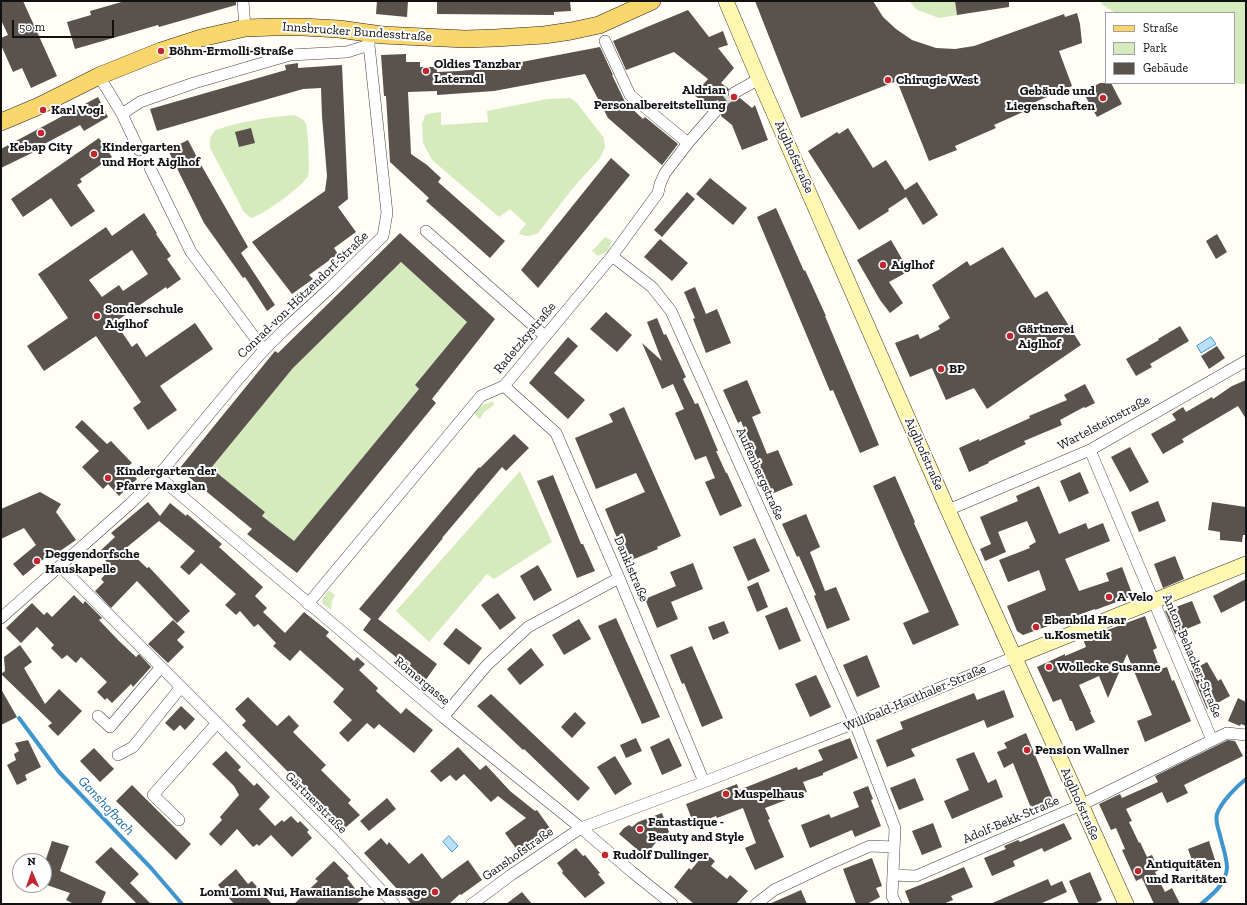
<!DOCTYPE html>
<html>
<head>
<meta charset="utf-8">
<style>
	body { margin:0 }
	#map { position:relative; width:1247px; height:905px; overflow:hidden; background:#fffdf5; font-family:"Zilla Slab",serif }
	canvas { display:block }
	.frame { position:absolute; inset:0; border:2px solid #111; pointer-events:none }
	.legend { position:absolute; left:1105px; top:12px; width:130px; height:72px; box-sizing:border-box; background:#fff; border:1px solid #a0a0a0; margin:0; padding:5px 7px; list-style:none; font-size:12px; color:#111 }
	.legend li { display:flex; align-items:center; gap:8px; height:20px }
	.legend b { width:20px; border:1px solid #a0a0a0 }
	.north { position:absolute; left:12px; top:853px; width:40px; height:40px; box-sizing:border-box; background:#fff; border:1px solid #a0a0a0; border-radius:50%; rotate:358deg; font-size:11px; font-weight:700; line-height:16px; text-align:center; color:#111 }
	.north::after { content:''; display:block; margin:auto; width:14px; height:18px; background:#c4262e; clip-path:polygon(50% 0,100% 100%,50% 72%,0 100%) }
	.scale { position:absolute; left:12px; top:20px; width:102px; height:18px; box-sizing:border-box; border:2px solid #111; border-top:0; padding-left:5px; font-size:12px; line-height:14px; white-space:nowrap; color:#111; -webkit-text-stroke:3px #fff; paint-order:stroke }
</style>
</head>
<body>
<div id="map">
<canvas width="1247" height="905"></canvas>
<div class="frame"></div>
<ul class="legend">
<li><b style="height:5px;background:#f9d66b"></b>Straße</li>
<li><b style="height:11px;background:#d5ebbd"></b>Park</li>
<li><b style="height:11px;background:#5a524d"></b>Gebäude</li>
</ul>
<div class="north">N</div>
<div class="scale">50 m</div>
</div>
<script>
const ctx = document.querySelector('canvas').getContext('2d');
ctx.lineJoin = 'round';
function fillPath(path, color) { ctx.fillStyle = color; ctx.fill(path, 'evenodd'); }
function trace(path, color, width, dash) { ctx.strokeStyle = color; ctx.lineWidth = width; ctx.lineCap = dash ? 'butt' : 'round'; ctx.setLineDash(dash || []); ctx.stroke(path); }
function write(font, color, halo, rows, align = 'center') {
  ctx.font = font + ' "Zilla Slab",serif'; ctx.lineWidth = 4; ctx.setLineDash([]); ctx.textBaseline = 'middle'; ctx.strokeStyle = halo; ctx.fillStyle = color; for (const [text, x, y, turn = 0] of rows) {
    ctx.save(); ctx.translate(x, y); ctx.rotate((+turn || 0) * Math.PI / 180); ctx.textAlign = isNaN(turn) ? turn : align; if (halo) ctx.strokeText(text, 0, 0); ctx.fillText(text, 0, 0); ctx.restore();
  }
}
const green = new Path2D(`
	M909,1H955L957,15L939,18L917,10Z
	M1102,1H1246V84H1238L1234,82V13H1116L1101,4Z
	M570,98L577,103L604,138L605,147L600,158L573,188L538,233C531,236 526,238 519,233L526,224L510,209L499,217L432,160L423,143L422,124L425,115L432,113L441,112V125L488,122L487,111L547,99Z
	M294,115C299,117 303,118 306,124C308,129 310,171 308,176C302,187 263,215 251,218L244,212L210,148V138L215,130C240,122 267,117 294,115Z
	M605,237L612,241L608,251L598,256L592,251Z
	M401,262L467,322L415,385L419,389L294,541L262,516L265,512L211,468L293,368Z
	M493,401L494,405L484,412L480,419L473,413L481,406Z
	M520,471L552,542L494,579L487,574L429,642L396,611Z
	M329,590L335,595L332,601L331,610L323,604L322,600Z`);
const water = new Path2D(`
	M1211,337L1216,344L1201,353L1197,346Z
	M449,836L458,846L452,852L443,842Z`);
const stream = new Path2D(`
	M19,718L59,772L151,868L182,904
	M1201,904C1212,895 1226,884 1227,868C1227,857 1222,845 1220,835C1218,828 1215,821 1217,814C1221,802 1237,786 1246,779`);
const building = new Path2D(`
	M1,1H23L57,76L31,88L22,68L13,72L1,45V38L8,35L1,20Z
	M125,1H236V5L159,27L158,25L75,49L67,22L91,15L90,11Z
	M377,1H408L407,17L376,14Z
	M437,1H570L571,11L554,12V15L437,14Z
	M755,1H873L883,17L896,29L912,40L936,48L955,49L974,46L1064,14L1065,17L1077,13L1080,24L1082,43L1059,51L1072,86L1033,103L1034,107L994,125L996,128L955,146L957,150L929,161L897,81L801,118Z
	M955,1H1009V7L957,15Z
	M688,10L709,37L723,31L728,45L718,48L734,68L721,83L729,89L727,93L730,99L734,100L740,98L752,108L755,105L768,140L742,150L732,125L721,116L722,110L720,107L716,105L710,107L694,95L708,79L674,52L626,70L613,41Z
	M600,47L613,75H612L625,102L643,119L645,117L678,144L662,165L608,118L585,74L494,91L437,95V91L408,92L411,154L427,165L441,178L438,182L505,241L490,258L426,201L429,198L390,162L386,96H384L381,55L406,54V62H420V67H437V72L459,71L490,68Z
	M298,63V68L342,65L348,199L338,207L356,232L334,248L338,254L309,275L313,279L292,294L252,242L325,191L327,176L322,116L321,88L303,89L157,131L150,109L286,70L285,65Z
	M1100,83H1111L1122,104L1097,117L1083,92Z
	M98,97L108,117L84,131L80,125L35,149L36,151L1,168V149Z
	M251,128L255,143L239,147L235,132Z
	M848,128L873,168L886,160L905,190L917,182L938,215L923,225L906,197L888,209L889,211L859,230L808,151L837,132L839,134Z
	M99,138L112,157L80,179L82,182L77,185L95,211L71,227L51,198L23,217L11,199Z
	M188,140L200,163L248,247L241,253L275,305L267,311L245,277L243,278L204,223L168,150Z
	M611,158L630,175L538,288L521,270Z
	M710,178L747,208L733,225L696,194Z
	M687,192L695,199L662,237L654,230Z
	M776,208L804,271L805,270L826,316H825L879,445L860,453L833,390L830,391L757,217Z
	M144,213L157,233L156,234L171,256L167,259L181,279L167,289L166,287L115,322L132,347L137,343L146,357L195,323L213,349L160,386L177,410L148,430L133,408L141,402L96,336L44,371L27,346L68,318L38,274L106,227L112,236ZM132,250L148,274L123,291L119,285L102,297L89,280Z
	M400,233L495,319L432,399L436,403L297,573L247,534L252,529L179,469L275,351L278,353ZM401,262L467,322L415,385L419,389L294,541L262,516L265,512L211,468L293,368Z
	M1217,234L1227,252L1216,259L1206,241Z
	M660,239L688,263L672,281L644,257Z
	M891,240L909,271L889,282L903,303L890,313L880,300L857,260Z
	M1003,247L1035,298L1047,291L1081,345L987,409L974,388L946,400L932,368L910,377L895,343L918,334L920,339L940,329L938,326L950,318L932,285L967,261L970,266Z
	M695,287L706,314L717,309L731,343L706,353L693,319L695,318L684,292Z
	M606,312L632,335L617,352L590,329Z
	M657,318L664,335L666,334L686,377L683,379L695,404L698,403L718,451H716L726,473H727L742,506L720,516L705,482L715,478L706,456L695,460L675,413L684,409L673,384L662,389L642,343L662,361L647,322Z
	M1180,326L1189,341L1150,364L1152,367L1136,376L1126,359L1159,340L1158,339Z
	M568,337L578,346L554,373L585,400L568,419L529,383Z
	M1217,346L1225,358L1209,369L1201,356Z
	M747,380L761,413L752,417L767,454L778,450L793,485L769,495L754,460L755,459L741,421L738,423L723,390Z
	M1246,380V419L1238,406L1182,439L1184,442L1163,454L1151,434L1176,420L1172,414L1183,407L1186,412L1212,397L1213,399L1232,386Z
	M1085,384L1095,403L1085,408L1084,407L1060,420L1062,425L1024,441L1026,444L988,462L989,463L969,472L959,448L979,439V441L1030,418L1029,416L1067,400L1064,395Z
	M624,407L681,536L657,547L658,549L627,562L605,509L645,492L636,473L596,489L575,438L613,422L609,414Z
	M82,420L107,444L111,441L132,463L127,467L137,479L119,496L108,484L103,489L82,467L99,451L75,427Z
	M514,434L529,448L506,471L502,467L442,538H443L378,619L437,664L425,681L363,630L371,619L359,609L479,467L480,468Z
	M1130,447L1149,482L1130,492L1111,457Z
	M1080,472L1089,493L1069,502L1060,481Z
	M553,475L581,544H583L595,571L577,578L537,481Z
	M895,476L915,522L914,523L959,625L913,645L903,623L929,612L900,548L873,486Z
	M1039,486L1059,534L1086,523L1088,529L1103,523L1110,541L1065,559L1079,591L1109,581L1106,573L1122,567L1133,596L1095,610V609L1023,635L1017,631L1007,606L1046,590L1039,570L1008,582L999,560L1030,548L1029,546L1036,542L1027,521L998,532L1006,552L985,561L980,549L991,544L980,517L1018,501L1016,496Z
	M40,492L61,504L56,512L76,540L47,560L45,558L23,576L13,564L36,545L24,528L1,539V509Z
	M1158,501L1166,521L1139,532L1131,512Z
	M148,502L160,516L170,503L186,516L187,514L222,544L219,547L263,587L255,596L267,608L263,612L285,633L304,612L329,632L326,636L354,661L357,657L365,664L359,670L378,688L376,691L401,714L406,708L433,730L414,753L379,724L374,729L367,723L348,742L339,733L352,720L333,702L344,689L300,650L290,661L273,646L276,643L258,624L254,627L240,611L236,615L225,605L236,594L201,563L189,575L180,567L195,551L159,521L126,548L147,568L149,567L190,611L177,623L137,581L111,608L95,591L104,582L101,579L112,567L98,553L115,537L111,533Z
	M1212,502L1246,507V535H1243L1242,542L1220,540V532L1208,530Z
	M806,514L820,547L810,552L825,591L836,587L850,620L827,629L814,596L816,595L799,556L797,557L782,524Z
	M755,538L770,571L748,581L733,547Z
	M1175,556L1184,579L1163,588L1154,564Z
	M693,563L703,589L671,602L678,619L657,628L645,599L676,586L670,572Z
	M538,565L552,590L534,601L520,576Z
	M1246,579V600L1221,613L1213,596Z
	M758,582L768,607L757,612L747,587Z
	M498,593L516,618L500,630L481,605Z
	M74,595L83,604L85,601L102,618L99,620L118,640L136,657L139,654L151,667L133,687L131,684L112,703L107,698L105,700L97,692L107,682L81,657L76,663L67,655L62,659L51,648L54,645L37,627L21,643L6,628L32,603L44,615L47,612L52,617Z
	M1192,601L1201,623L1175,634L1165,611Z
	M787,607L801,641L779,650L765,616Z
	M1145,616L1157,648L1153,650L1160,669L1167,667L1172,681L1174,680L1191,721L1145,742L1137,721L1152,715L1127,654L1108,698L1099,676L1079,685L1091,712H1090L1095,722L1076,731L1072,721H1070L1061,699L1053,702L1037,667L1065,654V656L1086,647L1083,639Z
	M616,618L660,717L642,724L598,626Z
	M579,619L591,639L564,655L552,635Z
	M173,620L185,632L177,640L184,647L168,663L148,644Z
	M724,621L729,633L713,640L708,627Z
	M456,628L482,648L469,665L443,644Z
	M20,645L32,662L24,668L45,704L59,689L82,711L58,736L48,726L52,723L1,674L5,671L4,657Z
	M692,646L723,718L702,727L684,683L682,684L670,655Z
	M531,648L544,665L520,685L507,669Z
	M867,655L880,687L857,697L843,665Z
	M1207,662L1218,681L1221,679L1230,696L1207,709L1191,671Z
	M816,675L831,707L810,717L795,684Z
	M1,689L17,717L1,725Z
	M1004,690L1014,717L987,728L984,720L911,749L915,756L887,767L876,740L903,729L900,722L974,693L977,700Z
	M491,694L590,788L578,801L524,749L523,750L477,706Z
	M248,697L277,726L289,715L299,726L293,732L326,765L321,770L351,800L348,803L360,815L345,828L295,776L293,777L242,725L246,721L235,709Z
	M1238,698L1246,702V726L1241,724L1240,726L1228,721Z
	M181,706L195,719L185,730L180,725L174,731L165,723Z
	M575,712L586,723L572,738L561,727Z
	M1026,733L1055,804L1033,813L1013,763L1004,768L997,752L1007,748L1004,743Z
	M636,738L642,751L626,758L620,745Z
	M669,738L682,766L662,775L650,747Z
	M850,738L858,758L823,773V775L803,782L807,792L765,808L770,819L768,820L784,857L755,870L745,848L756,843L743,808L717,818L716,816L694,825L686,804L737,784L739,790L797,767L798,770L823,760L818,750Z
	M28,740L41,767L25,775L27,780L17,785L7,765L16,760L14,754L19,751L15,743Z
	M1228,740L1235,741L1243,756L1184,785L1188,793L1167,803L1162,792L1126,809L1132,821L1129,822L1139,843L1140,842L1147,857L1152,855L1159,870L1155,872L1165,892L1172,888L1180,904H1154L1142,878L1136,881L1122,850L1125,849L1116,828L1111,830L1099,804L1120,794L1122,798L1158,782L1155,776Z
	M458,747L480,770L486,765L510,791L535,811L537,810L552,831L520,854L505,833L526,818L498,796L491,802L464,774L456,781L450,775L441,782L430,771Z
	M94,748L114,769L100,782L80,761Z
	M226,751L241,767L238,770L254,786L257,783L270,797L259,809L275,826L282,820L284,822L291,816L298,823L300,821L309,830L307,832L312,838L292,857L271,835L259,846L257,844L253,847L237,829L221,846L209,834L222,820L220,817L239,795L234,786L212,764Z
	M974,752L988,783L996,779L1003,797L952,819L944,801L969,790L956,759Z
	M615,756L632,784L615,795L597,767Z
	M915,778L924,800L899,810L890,788Z
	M132,785L191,844L176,860L116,801Z
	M868,786L873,799L871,800L881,826L855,837L852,830L810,848L801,825L829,814L831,818L859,807L853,792Z
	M387,798L396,809L369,831L360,821Z
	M662,813L669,832L667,834L668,837L657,841L645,856L619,834L624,828L629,825L632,827L638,822Z
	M933,823L942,847L922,855L912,831Z
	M1064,823L1072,839L1044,852L1042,848L1013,861L1015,866L992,876L984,858L1006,849L1004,846L1018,840L1020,842Z
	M381,838L387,845L389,842L409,864L422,853L442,879L468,860L482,880L461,895L460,894L449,904H411L400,888L398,890L364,853Z
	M52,841L69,846L60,871L106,892L101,904H74L66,900L70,893L44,884V865Z
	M1209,841L1216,863L1196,871L1188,849Z
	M111,847L139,874L130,883L150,903L149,904H137L95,862Z
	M576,848L583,856L585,855L600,873L598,874L605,883L585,898L562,873L563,871L557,863Z
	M705,853L715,861L711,866L727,879L730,875L748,891L736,904H694L674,887L689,868L691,870Z
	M872,858L882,886L876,888L880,897L867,904H856L843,869Z
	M334,861L349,876L347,878L363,899L356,904H294L318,881L315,879Z
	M964,867L973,887L951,896L953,900L943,904H910L905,891L943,876Z
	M236,869L248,884L252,881L272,904H234L218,885Z
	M1090,872L1102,900L1094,904H1079L1069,881Z
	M1048,879L1051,886L1062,881L1067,892L1040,904H990Z
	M801,890L807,904H769L792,894Z
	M522,892L532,904H506Z`);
const streetTunnel = new Path2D(`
	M715,112L723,101L734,93`);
const street = new Path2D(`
	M243,1L245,28
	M605,41L630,95L688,143
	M99,76L122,114L139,150
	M734,93L759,79
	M122,114L140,102L151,98L194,83L290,55L347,52L369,45
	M150,168L191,252L264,350
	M426,231L545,336
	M612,256L652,287L671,311L763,516L855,723L895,828L892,896L896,904
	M504,386L556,433L619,578L704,782
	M1090,450L1212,740
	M158,476L443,717L581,828L632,872L672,904
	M948,510L1090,450L1246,361
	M60,566L338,844L394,904
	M308,604L481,396L504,386L612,256L658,193L660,184L665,173L688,143L715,112
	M1,618L130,504L158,476L241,376L264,350L283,331L330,288L383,236L387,213L369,45L370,33
	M98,716L110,727L161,667
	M443,717L487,665L528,627L619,578
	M118,755L133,747L181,687
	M179,820L153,795L217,723
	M893,875L916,876L1081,805L1227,733L1246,735
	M472,904L511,875L581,828L704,782L855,723L1014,657
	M756,904L774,890L829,864L870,846L894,847`);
const secondary = new Path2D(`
	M726,1L759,79L948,510L1126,904
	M1014,657L1246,564`);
const primary = new Path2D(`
	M1,122L39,106L99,76L161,51L201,38L245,28L274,27H303L339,29L382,35L465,39L495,38L544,35L571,31L599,25L652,1`);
const markers = [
	[161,51,4,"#c4262e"],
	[426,71,4,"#c4262e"],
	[888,80,4,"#c4262e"],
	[734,97,4,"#c4262e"],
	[1103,98,4,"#c4262e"],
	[43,110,4,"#c4262e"],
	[41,133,4,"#c4262e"],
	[94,154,4,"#c4262e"],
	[883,265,4,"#c4262e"],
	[97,316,4,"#c4262e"],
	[1010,336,4,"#c4262e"],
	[941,369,4,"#c4262e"],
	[108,478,4,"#c4262e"],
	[37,561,4,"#c4262e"],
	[1109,597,4,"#c4262e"],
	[1036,627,4,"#c4262e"],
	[1049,667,4,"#c4262e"],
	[1027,750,4,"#c4262e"],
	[726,794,4,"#c4262e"],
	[640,829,4,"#c4262e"],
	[605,855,4,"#c4262e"],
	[1138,871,4,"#c4262e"],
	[435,892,4,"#c4262e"]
];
const streetNames = [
	["Innsbrucker Bundesstraße",357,32,4],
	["Aiglhofstraße",794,157,66],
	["Conrad-von-Hötzendorf-Straße",303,295,-44],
	["Radetzkystraße",525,338,-50],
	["Wartelsteinstraße",1104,423,-28],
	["Aiglhofstraße",924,454,66],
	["Auffenbergstraße",760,474,66],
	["Danklstraße",631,569,67],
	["Anton-Behacker-Straße",1192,656,67],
	["Römergasse",422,681,40],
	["Willibald-Hauthaler-Straße",915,698,-23],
	["Gärtnerstraße",316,803,45],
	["Aiglhofstraße",1080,804,66],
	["Adolf-Bekk-Straße",1011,820,-23],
	["Ganshofstraße",518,854,-35]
];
const poiNames = [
	["Böhm-Ermolli-Straße",169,51],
	["Oldies Tanzbar",434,64],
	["Laterndl",434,79],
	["Chirugie West",896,80],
	["Aldrian",726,90,"right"],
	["Personalbereitstellung",726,105,"right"],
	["Gebäude und",1095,91,"right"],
	["Liegenschaften",1095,106,"right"],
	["Karl Vogl",51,110],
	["Kebap City",41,147,"center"],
	["Kindergarten",102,147],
	["und Hort Aiglhof",102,162],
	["Aiglhof",891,265],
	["Sonderschule",105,309],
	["Aiglhof",105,324],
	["Gärtnerei",1018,329],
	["Aiglhof",1018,344],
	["BP",949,369],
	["Kindergarten der",116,471],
	["Pfarre Maxglan",116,486],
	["Deggendorfsche",45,554],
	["Hauskapelle",45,569],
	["A Velo",1117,597],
	["Ebenbild Haar",1044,620],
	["u.Kosmetik",1044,635],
	["Wollecke Susanne",1057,667],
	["Pension Wallner",1035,750],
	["Muspelhaus",734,794],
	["Fantastique -",648,822],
	["Beauty and Style",648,837],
	["Rudolf Dullinger",613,855],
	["Antiquitäten",1146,864],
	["und Raritäten",1146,879],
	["Lomi Lomi Nui, Hawaiianische Massage",427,892,"right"]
];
const waterNames = [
	["Ganshofbach",106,806,47]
];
fillPath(green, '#d5ebbd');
fillPath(water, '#b9e0f7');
trace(water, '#3f96cf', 1);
trace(stream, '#3f96cf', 4);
fillPath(building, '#5a524d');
trace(streetTunnel, '#dbdad3', 11, [11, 5.5]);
trace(street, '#444', 12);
trace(secondary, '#333', 16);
trace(primary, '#222', 18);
trace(street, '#fff', 11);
trace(secondary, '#fff6b0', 15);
trace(primary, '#f9d66b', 17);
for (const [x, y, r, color] of markers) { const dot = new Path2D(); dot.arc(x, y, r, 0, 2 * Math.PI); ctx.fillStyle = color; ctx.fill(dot); trace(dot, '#fff', 1.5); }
write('13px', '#111', '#fff', streetNames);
write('bold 13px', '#111', '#fff', poiNames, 'left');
write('italic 14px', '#1768a6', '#fff', waterNames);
</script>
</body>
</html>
